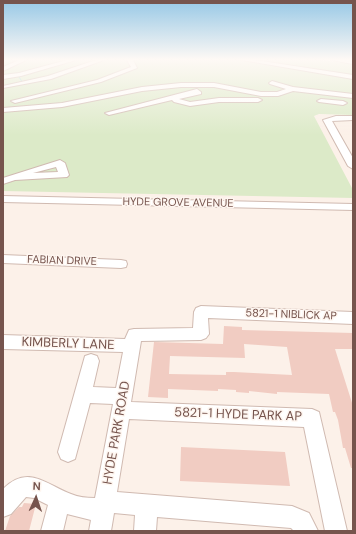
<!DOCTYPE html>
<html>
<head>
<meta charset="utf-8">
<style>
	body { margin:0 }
	#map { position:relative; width:356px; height:534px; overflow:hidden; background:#fcf1e9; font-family:"DM Sans",sans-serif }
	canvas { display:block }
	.frame { position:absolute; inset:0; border:4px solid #76544d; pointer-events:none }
	.north { position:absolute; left:16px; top:478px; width:40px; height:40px; -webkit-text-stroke:3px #fef6f0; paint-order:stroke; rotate:3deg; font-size:11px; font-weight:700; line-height:16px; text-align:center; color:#76544d }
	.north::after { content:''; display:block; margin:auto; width:14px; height:18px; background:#76544d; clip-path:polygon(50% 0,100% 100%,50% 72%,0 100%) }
</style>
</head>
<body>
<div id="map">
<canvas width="356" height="534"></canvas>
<div class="frame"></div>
<div class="north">N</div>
</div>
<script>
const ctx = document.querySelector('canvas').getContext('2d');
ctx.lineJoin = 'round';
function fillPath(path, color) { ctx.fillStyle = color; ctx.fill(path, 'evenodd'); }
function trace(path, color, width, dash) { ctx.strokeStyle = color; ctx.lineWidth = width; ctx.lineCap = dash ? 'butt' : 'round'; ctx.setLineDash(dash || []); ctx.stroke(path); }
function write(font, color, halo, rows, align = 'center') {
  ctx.font = font + ' "DM Sans",sans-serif'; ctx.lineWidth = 3; ctx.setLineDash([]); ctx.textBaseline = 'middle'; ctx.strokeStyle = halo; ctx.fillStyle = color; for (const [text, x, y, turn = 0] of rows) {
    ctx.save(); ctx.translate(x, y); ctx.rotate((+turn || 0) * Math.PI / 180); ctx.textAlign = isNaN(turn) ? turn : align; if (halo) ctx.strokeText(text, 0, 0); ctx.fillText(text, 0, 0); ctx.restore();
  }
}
const green = new Path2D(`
	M3,60H320L353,64V115L319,114L314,116L353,190V198L3,191Z`);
const stream = new Path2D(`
	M19,77L23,83`);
const building = new Path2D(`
	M224,326L242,327V330L353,333V349H335L353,406V468H351L345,448H343L338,420L335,412H333L329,394L277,392V394L249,391V393L236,392V390L218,389V391L168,389V398L148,397L154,342L223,344ZM244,344L287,347L292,375L234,372H226V375L169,374L170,356L245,358Z
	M181,447L285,452L290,486L180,481Z
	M24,503L36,504L29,531H5L10,516L19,507H22Z`);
const minor = new Path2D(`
	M19,60H26L3,71V67Z
	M67,60H76L21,76L3,79V75L19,73Z
	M96,60H104L51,79L3,88V86L48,76Z
	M127,60H133L137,68L101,82L15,103L11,101L97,80L131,67Z
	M242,60H255L353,75V79Z
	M331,60H353V64Z
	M272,81L293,87L353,94V98L293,91L278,96H261L214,87H181L142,91L62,107L3,112V108L62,103L142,87L181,83H214L261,92H277L286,89L270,84L269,83Z
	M197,89L201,92V94L179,99L190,102L219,98H258L262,100L258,102H219L190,106L174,102L172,100L109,115L105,113Z
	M321,99L343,101L347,103L343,105L319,102L317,101Z
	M336,116H353V120L332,121L353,158V169L348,166L323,120Z
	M60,160L65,163L69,175L67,177L15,180L3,184V178ZM56,167L58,172L33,173Z
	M3,196L353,204V210L3,202Z
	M3,255L121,260L126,261L127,264L126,267L121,268L3,263Z
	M201,306L353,312V324L208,318L209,334L206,338L201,340L141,341L131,402L312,409L319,412L347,531H325L304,427L129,419L117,492L292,506L309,513L318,531H294L291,528L157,517L156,531H134L135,515L114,513L111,531H89L91,520L67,514L63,531H41L48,505L34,498L26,497L11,514L3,517V489C28,464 45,484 71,494C78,497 87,498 95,498L113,404L90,403L75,459L68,462L61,459L58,452L85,356L91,354L97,356L99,361L93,387L116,388L123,352L3,349V335L125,339L129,330L134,329L193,328L194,312L196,308Z`);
const streetNames = [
	["HYDE GROVE AVENUE",178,203,1],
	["FABIAN DRIVE",62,261,2],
	["5821-1 NIBLICK AP",291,315,2]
];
const nearStreetnames = [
	["KIMBERLY LANE",68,344,2],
	["5821-1 HYDE PARK AP",238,415,2],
	["HYDE PARK ROAD",117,433,-80]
];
fillPath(green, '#dceac8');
trace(stream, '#a4d7d6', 1);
fillPath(building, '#f1ccc2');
trace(minor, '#d0bab1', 2);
fillPath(minor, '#fff');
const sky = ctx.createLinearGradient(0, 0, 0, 135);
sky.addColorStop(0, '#97c8e6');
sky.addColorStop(0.44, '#fef9f5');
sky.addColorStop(1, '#fef9f500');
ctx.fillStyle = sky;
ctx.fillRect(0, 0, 356, 135);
write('11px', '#76544d', '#fef6f0', streetNames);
write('13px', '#76544d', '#fef6f0', nearStreetnames);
</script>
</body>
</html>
